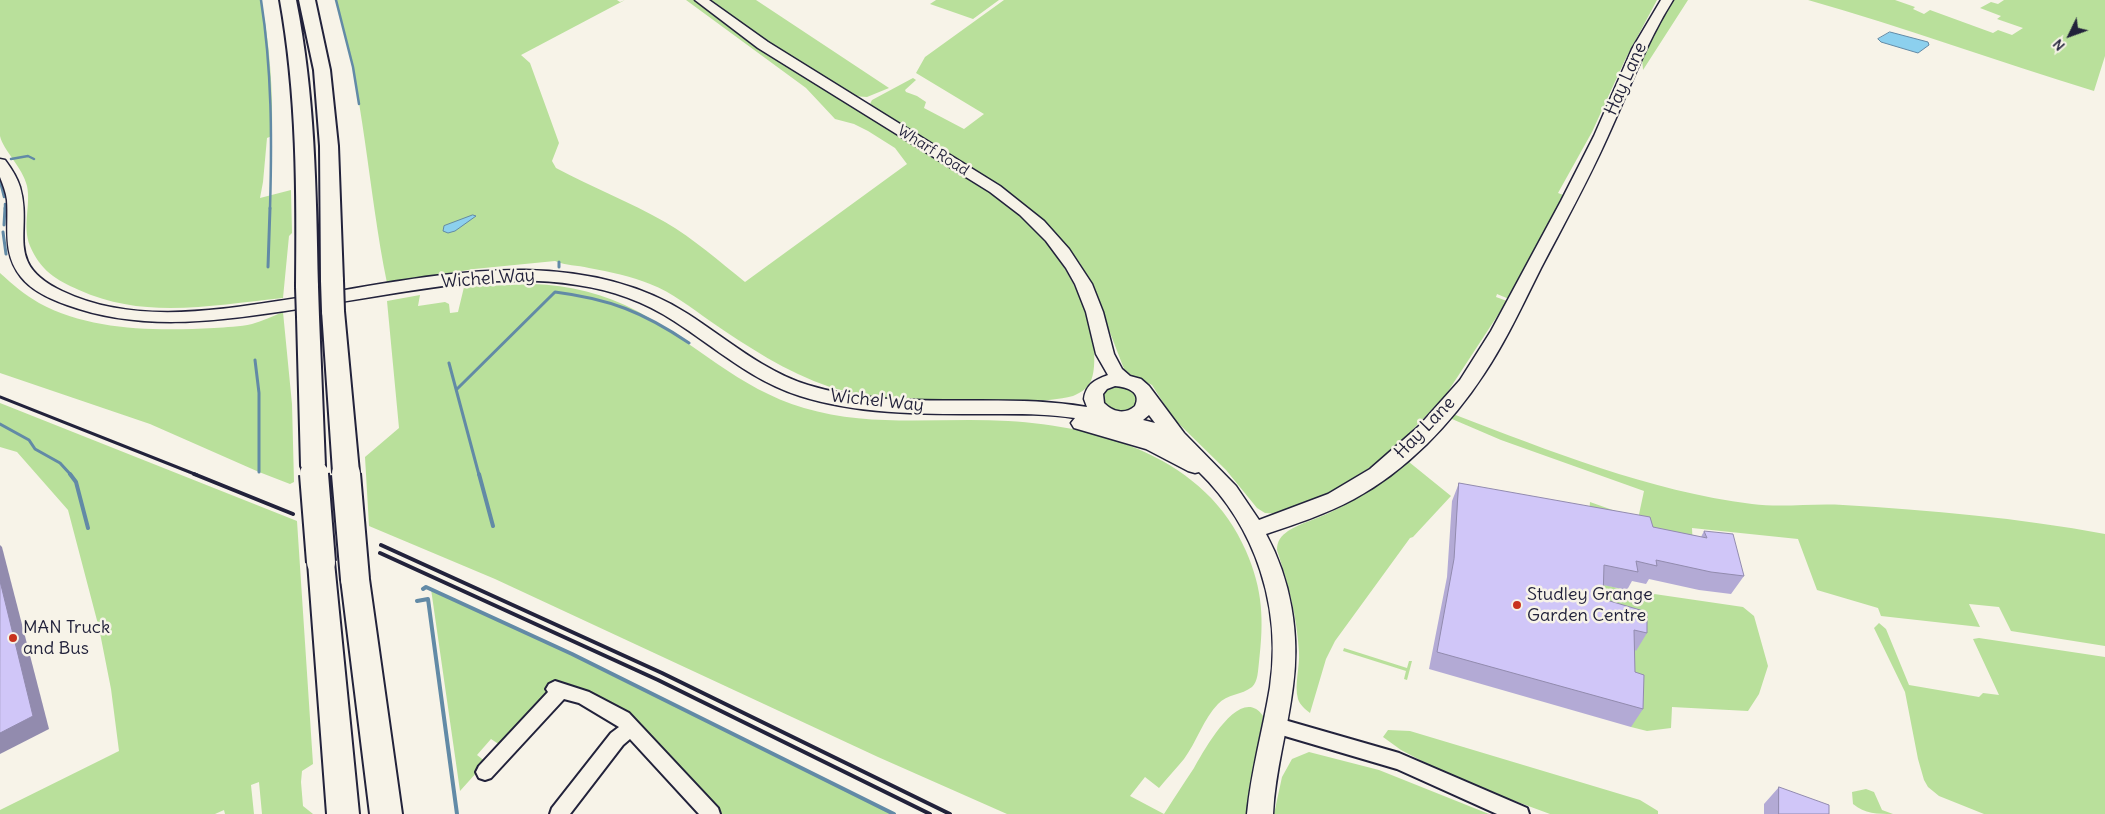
<!DOCTYPE html>
<html>
<head>
<meta charset="utf-8">
<style>
	body { margin:0 }
	#map { position:relative; width:2105px; height:814px; overflow:hidden; background:#f7f3e8; font-family:Delius,sans-serif }
	canvas { display:block }
	.north { position:absolute; left:2045px; top:10px; width:50px; height:50px; -webkit-text-stroke:4px #f7f3e8; paint-order:stroke; rotate:228deg; font-size:14px; font-weight:700; line-height:20px; text-align:center; color:#22223b }
	.north::after { content:''; display:block; margin:auto; width:18px; height:22px; background:#22223b; clip-path:polygon(50% 0,100% 100%,50% 72%,0 100%) }
</style>
</head>
<body>
<div id="map">
<canvas width="2105" height="814"></canvas>
<div class="north">N</div>
</div>
<script>
const ctx = document.querySelector('canvas').getContext('2d');
ctx.lineJoin = 'round';
function fillPath(path, color) { ctx.fillStyle = color; ctx.fill(path, 'evenodd'); }
function trace(path, color, width, dash) { ctx.strokeStyle = color; ctx.lineWidth = width; ctx.lineCap = dash ? 'butt' : 'round'; ctx.setLineDash(dash || []); ctx.stroke(path); }
function write(font, color, halo, rows, align = 'center') {
  ctx.font = font + ' Delius,sans-serif'; ctx.lineWidth = 5; ctx.setLineDash([]); ctx.textBaseline = 'middle'; ctx.strokeStyle = halo; ctx.fillStyle = color; for (const [text, x, y, turn = 0] of rows) {
    ctx.save(); ctx.translate(x, y); ctx.rotate((+turn || 0) * Math.PI / 180); ctx.textAlign = isNaN(turn) ? turn : align; if (halo) ctx.strokeText(text, 0, 0); ctx.fillText(text, 0, 0); ctx.restore();
  }
}
const green = new Path2D(`
	M0,0H261C270,44 273,91 272,136L267,138L263,182L260,198L291,190L292,233L289,236L283,298C213,305 145,320 79,290C56,280 40,270 30,246C22,226 31,205 27,186C23,168 3,150 0,136C0,125 0,110 0,98C0,66 0,33 0,0Z
	M336,0H617L620,2L625,0L521,55L530,63L559,143L552,161L556,168C592,187 630,202 665,222C694,239 719,261 745,282L907,164L895,148L868,131L854,124L835,119L806,88L686,0H695L723,22L767,52L1006,203C1051,240 1083,285 1093,343C1095,355 1096,380 1086,388C1082,392 1077,394 1073,396C1047,403 1017,400 990,400C962,400 932,402 904,400C880,398 853,394 830,387C786,372 748,347 710,321C690,307 673,293 650,284C631,276 610,272 589,268C577,265 566,266 555,261L474,269L387,283C368,189 364,92 336,0Z
	M707,0H756L889,88L867,97L853,96L761,38Z
	M936,0H999L973,19L930,4Z
	M1004,0H1657L1625,60L1592,132L1558,193L1566,196L1509,299L1497,294L1496,297L1507,301L1445,396L1392,451L1380,461L1333,491L1280,514L1265,513L1257,508L1226,470L1173,418L1152,385L1131,375L1124,369L1096,296L1080,263L1054,231L1013,196L870,104L872,100L913,78L916,80L905,90L906,92L917,96L926,102L924,108L964,129L984,114L916,73L925,57Z
	M1662,0H1688L1643,70L1642,57Z
	M1808,0H1895L1915,7L1913,9L1924,14L1930,10L1993,33L1998,30L2012,35L2023,28L1997,19L2001,16L1980,8L1991,2L1998,4L2004,0H2105V56L2094,91C1998,62 1904,27 1808,0Z
	M0,273C12,284 25,295 39,303C90,331 157,331 214,328C226,327 240,327 252,324C262,321 273,316 283,312L292,404L294,482L290,484L259,472L150,424L0,373Z
	M533,284C569,285 605,294 637,311C696,343 737,388 804,408C871,428 940,417 1008,421C1100,426 1207,458 1246,551C1263,590 1264,620 1259,662C1258,670 1258,682 1252,687C1242,695 1227,694 1218,704C1204,718 1196,743 1184,759C1176,769 1167,778 1159,788L1145,777L1130,796L1164,814C1174,798 1184,783 1194,768C1204,751 1240,683 1263,716L1248,814H1007L878,757L495,579L369,526L365,457L399,428L387,301L420,295L418,306L445,302L449,304L450,313L458,312L464,287Z
	M1119,386L1134,392L1138,400C1130,418 1116,412 1102,404C1101,391 1106,388 1119,386Z
	M0,403L297,521L313,764L302,771L301,782L303,806L313,814H262L259,782L251,785L254,814H225L224,810L215,814H0V810L119,751L111,689L99,628L68,510L17,452L0,447Z
	M1453,414C1550,451 1649,491 1752,504C1782,508 1813,503 1843,505C1930,510 2019,518 2105,534V646L2011,631L1999,607L1969,604L1980,627L1881,616L1878,608L1817,590L1798,539L1692,528L1693,549L1588,526L1590,502L1638,519L1644,491L1501,440L1452,419Z
	M1409,462L1451,496L1413,537L1410,538L1335,641L1326,659L1310,713C1305,709 1300,705 1298,699C1294,685 1300,667 1299,652C1297,616 1288,584 1277,550C1277,541 1281,536 1288,531C1300,523 1317,519 1331,512C1359,498 1385,482 1409,462Z
	M1592,582L1627,590L1743,607L1754,616L1768,666L1759,694L1748,711L1672,707L1671,728L1647,731L1631,727L1633,692L1592,617Z
	M431,589L572,654L894,814H719L621,710L603,698L556,682L548,692L550,696L503,747L491,739L477,755L486,762L460,791Z
	M1879,623L1886,629L1909,685L1979,697L1983,693L1999,695L1973,639L1979,638L2105,657V814H1984L1939,796L1928,787L1924,780L1918,759L1905,692L1874,628Z
	M1344,648L1407,668L1409,661H1412L1407,680L1404,679L1406,671L1343,651Z
	M1388,730L1410,731L1640,800L1658,811V814H1550L1458,780L1401,750L1383,737Z
	M1309,752L1379,770L1489,814H1274L1282,777L1292,759Z
	M1866,789L1874,792L1882,810L1893,814C1877,814 1865,814 1853,804L1852,792Z`);
const water = new Path2D(`
	M1890,32L1928,42L1929,45L1918,53L1881,42L1878,39Z
	M473,215L476,216L455,231L448,233L443,231L444,226Z`);
const streamFar2 = new Path2D(`
	M261,0C272,70 272,139 270,209
	M336,0L353,67L359,104
	M11,159L28,156L34,159
	M0,181L4,197
	M5,209V204`);
const streamFar1 = new Path2D(`
	M4,225L5,208
	M3,232L6,254
	M559,262V267
	M268,267L270,208
	M255,360L259,393V472
	M449,363L479,475
	M457,389L555,292C610,299 643,312 689,343
	M0,424L29,440L35,449L60,463L71,475`);
const stream = new Path2D(`
	M70,474L76,482L88,528
	M479,474L493,526
	M423,589L426,587L572,654L894,814
	M417,601L428,599L457,814`);
const street = new Path2D(`
	M555,681L589,692L629,713L718,808L720,814H699L630,739L623,745L570,814H550L552,808L611,733L619,727L579,703L564,699L491,778L485,780L479,778L476,772L479,766L548,692L546,689L549,684Z
	M1274,717L1399,753L1527,808L1529,814H1497L1397,769L1268,731L1265,725L1268,719Z`);
const secondary = new Path2D(`
	M695,0H709L768,42L1000,186L1044,221L1069,249L1092,284L1103,312L1114,354L1122,369L1130,376L1141,379L1149,386L1184,433L1236,486L1259,520L1328,494L1370,469L1418,427L1460,380L1491,331L1561,201L1594,136L1632,49L1661,0H1673C1646,43 1629,90 1608,136C1588,181 1564,224 1541,268C1523,304 1506,341 1484,374C1452,423 1406,471 1354,499C1326,514 1296,524 1266,534C1291,580 1300,634 1293,686C1288,729 1275,770 1273,814H1247C1251,771 1263,730 1270,687C1282,608 1256,527 1199,472L1195,473L1188,471L1146,449L1074,428L1071,423L1075,418C1042,413 1010,414 977,414C918,414 857,414 800,396C752,381 716,348 674,321C645,302 612,290 577,285C541,279 504,280 467,283C406,290 346,302 285,311C212,322 138,331 67,305C50,299 32,291 21,277C2,253 9,228 7,200C6,192 3,185 0,177C0,171 0,164 0,159L5,160C11,168 17,177 20,187C33,232 3,263 62,291C129,323 207,312 278,301C358,289 444,269 525,270C582,271 640,283 688,314C727,339 763,371 808,385C899,413 995,391 1087,407L1084,399C1086,384 1095,380 1108,375L1096,354L1086,312L1075,284L1066,268L1046,241L1020,215L990,192L758,48ZM1115,386C1127,387 1142,392 1135,406C1125,415 1113,412 1104,403L1103,394L1107,389ZM1149,415L1155,423L1143,420Z`);
const highway = new Path2D(`
	M280,0H296C315,95 316,190 318,287L315,292L307,294L299,292L296,287C297,191 297,95 280,0Z
	M299,0H315L330,70L338,146L343,281L339,286L332,288L325,286L321,281L320,146L314,70Z
	M333,304L341,306L344,311L359,472L355,479L346,481L337,479L333,472L322,311L325,306Z
	M308,310L316,312L319,317L325,466L322,473L313,475L304,473L301,466L297,317L300,312Z
	M321,551L331,554L334,562L359,814H327L308,562L311,554Z
	M355,568L365,571L369,579L402,814H370L341,579L345,571Z`);
const railFar1 = new Path2D(`
	M0,397L197,475`);
const rail = new Path2D(`
	M194,474L293,514
	M381,545L662,673L950,814
	M380,553L658,680L930,814`);
const highwayBridgeFar1 = new Path2D(`
	M332,281L333,311
	M307,287L308,317
	M313,466L314,475
	M346,472V475`);
const highwayBridge = new Path2D(`
	M314,474L321,562
	M346,474L355,579`);
const wall = new Path2D(`
	M1459,483L1653,527L1701,537L1704,531L1744,576L1731,594L1699,590L1649,579L1646,584L1632,581L1627,590L1603,585V599L1647,633L1636,651L1635,650V672L1643,709L1631,727L1429,669L1447,577L1452,501Z
	M1779,787L1829,814H1764V804Z`);
const shadedWall = new Path2D(`
	M0,545L2,547L49,729L0,754Z`);
const building = new Path2D(`
	M1459,483L1650,517L1653,527L1707,538L1704,531L1733,534L1744,576L1711,572L1656,560L1657,566L1636,561L1638,572L1604,565L1603,599L1647,612V633L1634,630L1635,672L1644,675L1643,709L1437,652L1454,559Z
	M0,581L33,716L0,733Z
	M1779,787L1829,805V814H1779Z`);
const markers = [
	[1517,605,5,"#c8321e"],
	[13,638,5,"#c8321e"]
];
const farStreetnames = [
	["Wharf Road",933,151,32]
];
const streetNames = [
	["Hay Lane",1626,79,-66],
	["Wichel Way",488,279,-4],
	["Wichel Way",877,401,6],
	["Hay Lane",1425,428,-46]
];
const poiNames = [
	["Studley Grange",1527,595],
	["Garden Centre",1527,616],
	["MAN Truck",23,628],
	["and Bus",23,649]
];
fillPath(green, '#b9e09b');
fillPath(water, '#8cd0ee');
trace(water, '#628aa6', 1);
trace(streamFar2, '#628aa6', 2.5);
trace(streamFar1, '#628aa6', 3);
trace(stream, '#628aa6', 4);
trace(street, '#22223b', 4);
trace(secondary, '#22223b', 3);
trace(highway, '#22223b', 4);
fillPath(street, '#f7f3e8');
fillPath(secondary, '#f7f3e8');
fillPath(highway, '#f7f3e8');
trace(railFar1, '#22223b', 3);
trace(rail, '#22223b', 4);
trace(highwayBridgeFar1, '#22223b', 26, []);
trace(highwayBridge, '#22223b', 32, []);
trace(highwayBridgeFar1, '#f7f3e8', 22);
trace(highwayBridge, '#f7f3e8', 28);
fillPath(wall, '#b3aad5');
fillPath(shadedWall, '#928bae');
fillPath(building, '#d0c6f8');
trace(building, '#928bae', 1);
for (const [x, y, r, color] of markers) { const dot = new Path2D(); dot.arc(x, y, r, 0, 2 * Math.PI); ctx.fillStyle = color; ctx.fill(dot); trace(dot, '#f7f3e8', 2); }
write('15px', '#22223b', '#f7f3e8', farStreetnames);
write('18px', '#22223b', '#f7f3e8', streetNames);
write('18px', '#22223b', '#f7f3e8', poiNames, 'left');
</script>
</body>
</html>
